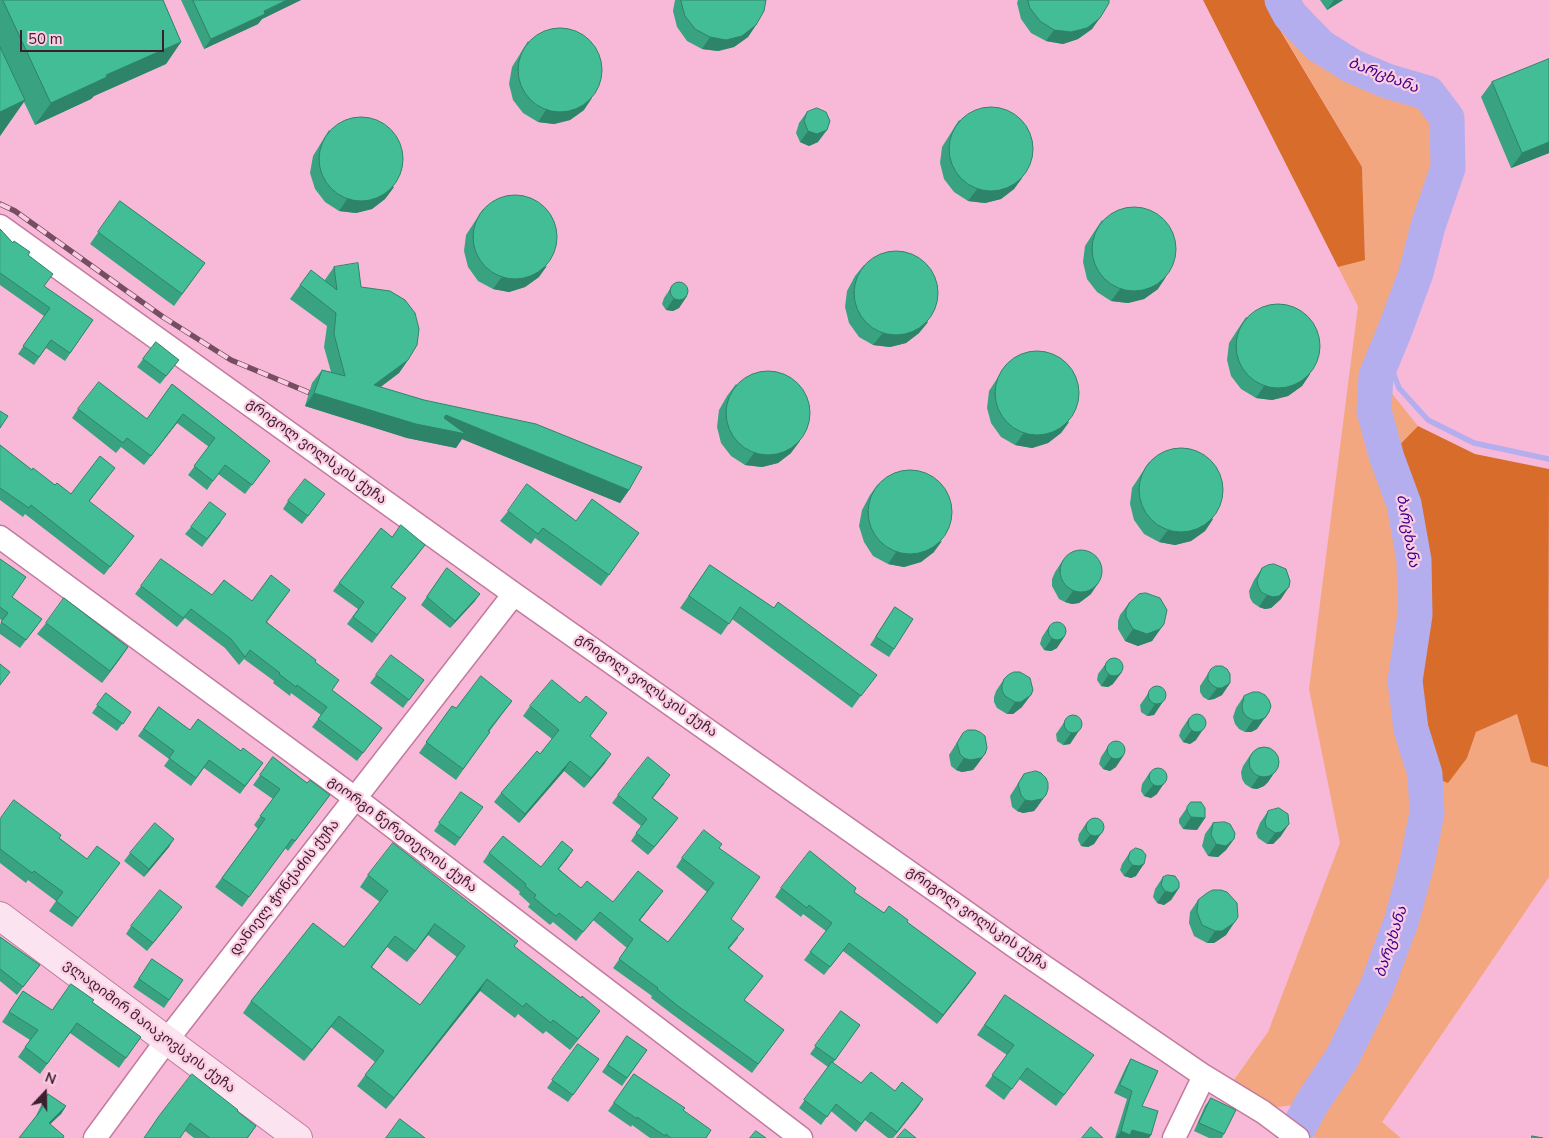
<!DOCTYPE html>
<html>
<head>
<meta charset="utf-8">
<style>
	body { margin:0 }
	#map { position:relative; width:1549px; height:1138px; overflow:hidden; background:#f8b9d8; font-family:"Nunito Sans",sans-serif }
	canvas { display:block }
	.north { position:absolute; left:20px; top:1068px; width:50px; height:50px; -webkit-text-stroke:4px #fccce3; paint-order:stroke; rotate:21deg; font-size:14px; font-weight:700; line-height:20px; text-align:center; color:#3c1e2e }
	.north::after { content:''; display:block; margin:auto; width:18px; height:22px; background:#3c1e2e; clip-path:polygon(50% 0,100% 100%,50% 72%,0 100%) }
	.scale { position:absolute; left:20px; top:30px; width:144px; height:22px; box-sizing:border-box; border:2px solid #3c1e2e; border-top:0; padding-left:6px; font-size:15px; line-height:18px; white-space:nowrap; color:#3c1e2e; -webkit-text-stroke:4px #fccce3; paint-order:stroke }
</style>
</head>
<body>
<div id="map">
<canvas width="1549" height="1138"></canvas>
<div class="north">N</div>
<div class="scale">50 m</div>
</div>
<script>
const ctx = document.querySelector('canvas').getContext('2d');
ctx.lineJoin = 'round';
function fillPath(path, color) { ctx.fillStyle = color; ctx.fill(path, 'evenodd'); }
function trace(path, color, width, dash) { ctx.strokeStyle = color; ctx.lineWidth = width; ctx.lineCap = dash ? 'butt' : 'round'; ctx.setLineDash(dash || []); ctx.stroke(path); }
function write(font, color, halo, rows, align = 'center') {
  ctx.font = font + ' "Nunito Sans","Noto Sans Georgian",sans-serif'; ctx.lineWidth = 4.5; ctx.setLineDash([]); ctx.textBaseline = 'middle'; ctx.strokeStyle = halo; ctx.fillStyle = color; for (const [text, x, y, turn = 0] of rows) {
    ctx.save(); ctx.translate(x, y); ctx.rotate((+turn || 0) * Math.PI / 180); ctx.textAlign = isNaN(turn) ? turn : align; if (halo) ctx.strokeText(text, 0, 0); ctx.fillText(text, 0, 0); ctx.restore();
  }
}
const green = new Path2D(`
	M1290,15L1320,46L1352,66L1387,81L1428,93L1447,118L1448,168L1428,226L1415,273L1395,330L1376,376L1390,391L1418,426L1388,458L1404,504L1414,560L1415,615L1405,681L1411,729L1425,774L1467,758L1476,732L1517,714L1531,762L1549,766V877L1382,1122L1401,1138H1314L1312,1103L1269,1108L1231,1084L1268,1032L1340,843L1309,689L1358,306L1338,267L1365,259L1362,167L1277,24Z`);
const forest = new Path2D(`
	M1203,0H1282L1290,15L1277,25L1362,167L1365,260L1338,267Z
	M1418,426L1475,454L1549,469L1548,767L1531,762L1517,714L1476,732L1467,758L1448,783L1425,774L1411,729L1405,681L1415,615L1414,560L1404,504L1387,458Z`);
const stream = new Path2D(`
	M1395,330L1388,360L1399,388L1428,420L1474,443L1549,459`);
const river = new Path2D(`
	M1282,0L1290,15L1320,46L1352,66L1387,81L1428,93L1447,118L1448,168L1428,226L1416,273L1395,330L1376,376L1374,411L1387,458L1404,504L1414,560L1415,615L1405,681L1411,729L1425,774L1427,813L1417,863L1402,919L1376,989L1342,1058L1312,1103L1293,1138`);
const street = new Path2D(`
	M0,226L514,594L1017,948L1204,1076L1263,1112L1298,1138
	M0,537L355,798L801,1138
	M95,1138L167,1040L514,594
	M1174,1138L1204,1076`);
const secondary = new Path2D(`
	M0,916L298,1138`);
const rail = new Path2D(`
	M0,204L15,211L163,317L231,360L322,398`);
const wall = new Path2D(`
	M0,0H163L181,42L166,64L94,96L91,99L35,125L24,102L0,136Z
	M181,0H301L262,19L258,24L204,49Z
	M675,0H766L756,25L748,37L734,47L718,51L702,49L687,41L677,27L673,11Z
	M1018,0H1109L1092,29L1078,39L1063,44L1046,41L1031,33L1021,19L1017,3Z
	M1320,0H1343L1327,10Z
	M528,41L584,110L570,120L554,124L538,122L523,113L513,100L509,84L512,67Z
	M1549,59V153L1511,168L1481,97L1492,82Z
	M807,112L818,142L809,146L800,142L796,133L799,123Z
	M959,120L1022,178L1014,189L1001,199L985,203L968,201L954,192L944,179L940,163L942,147Z
	M329,130L394,187L385,199L372,209L356,213L339,211L325,202L315,189L310,173L313,156Z
	M120,201L205,263L174,306L90,244Z
	M483,209L539,277L525,287L509,292L493,289L478,281L468,267L464,251L466,235Z
	M1102,220L1158,289L1144,299L1128,303L1111,301L1097,292L1087,279L1083,262L1085,246L1094,232Z
	M0,229L13,243L28,255L44,286L93,320L65,361L46,348L34,365L18,354L44,316L0,285Z
	M864,265L928,322L919,333L906,343L890,347L873,345L859,337L849,323L845,307L847,291L855,276Z
	M334,267L361,287L408,360L399,373L380,387L629,490L620,503L462,439L456,448L407,438L305,406L312,383L322,370L331,372L324,347L327,326L290,299L300,285L324,281Z
	M672,286L687,296L679,308L673,311L666,310L662,304L664,298Z
	M1246,317L1310,374L1302,386L1288,396L1272,400L1256,398L1241,389L1231,376L1227,360L1229,343L1238,329Z
	M156,342L173,368L160,384L137,367Z
	M1006,365L1069,422L1061,433L1048,443L1032,448L1015,445L1001,437L991,423L987,408L989,391Z
	M172,384L270,461L245,494L218,474L207,490L188,475L209,447L177,423L144,465L121,447L116,453L72,418L78,409L147,419Z
	M736,384L791,453L778,463L762,467L745,465L731,456L721,443L717,427L719,410L727,396Z
	M0,445L32,470L55,485L71,494L109,476L89,502L134,536L104,575L25,514L23,517L0,500Z
	M1149,462L1213,519L1205,531L1191,541L1175,545L1159,542L1144,534L1134,520L1130,504L1132,488Z
	M878,484L934,552L921,562L904,567L888,564L873,556L864,542L859,526L862,510L870,495Z
	M325,494L302,524L283,509L288,501Z
	M508,511L576,521L639,533L601,586L535,538L531,544L500,521Z
	M221,522L202,547L185,534L191,527Z
	M392,537L419,553L391,587L406,598L372,643L347,624L358,609L333,591L339,583Z
	M0,559L12,597L42,619L20,648L0,634V624L2,621L0,619Z
	M1063,560L1091,594L1079,603L1072,604L1065,602L1059,599L1052,586V579L1055,572Z
	M710,565L774,608L868,686L852,708L732,619L721,635L680,608Z
	M447,568L475,601L450,628L421,605Z
	M1262,568L1281,599L1271,608L1265,609L1259,607L1253,603L1250,598L1249,591L1254,580Z
	M141,586L252,601L290,590L267,622L315,662L332,690L382,728L357,761L312,727L321,715L291,693L290,696L273,683L274,681L244,659L239,665L225,648L185,618L177,627L135,594Z
	M1129,603L1164,624L1152,641L1138,646L1125,641L1118,629V621L1120,615Z
	M895,607L913,619L889,657L870,645Z
	M46,623L128,647L102,683L37,634Z
	M1050,625L1057,648L1051,651L1044,650L1040,644L1042,637Z
	M1107,662L1113,684L1108,687L1101,686L1097,680L1098,674Z
	M1211,669L1230,683L1222,695L1214,699L1208,700L1203,697L1200,692V686Z
	M376,675L424,680L403,708L370,683Z
	M1004,679L1022,707L1013,714H1007L997,708L994,702V697L996,691Z
	M1152,688L1166,697L1154,715L1147,716L1141,712L1140,705Z
	M106,693L131,712L117,731L92,713Z
	M1244,696L1257,729L1251,732H1245L1239,729L1235,724L1233,717L1236,708Z
	M512,701L489,732H490L456,780L419,753L452,706L456,708Z
	M580,703L607,713L590,736L605,763L584,788L564,771L519,823L494,802L501,793L540,754L552,739L523,716L530,706Z
	M159,707L190,730L241,751L263,763L240,794L204,768L191,786L164,766L169,759L138,736Z
	M1068,717L1082,726L1070,744L1063,745L1057,741L1056,734Z
	M1189,718L1196,740L1190,744L1183,742L1179,736L1181,730Z
	M963,733L985,754L977,765L973,770L962,772L956,770L951,766L949,755Z
	M1109,745L1116,767L1110,771L1103,769L1099,764L1101,757Z
	M1251,754L1276,770L1268,782L1264,786L1257,789L1251,788L1245,784L1242,779L1241,772L1243,766Z
	M273,757L307,783L330,795L288,851L285,848L242,907L215,887L258,829L254,825L273,799L253,785Z
	M1150,772L1157,794L1151,798L1144,796L1141,791L1142,784Z
	M1024,774L1038,806L1034,811L1023,813L1017,811L1012,807L1010,796Z
	M665,783L653,798L678,818L648,855L631,841L641,826L612,803L618,795Z
	M461,792L483,807L455,846L434,831Z
	M1191,802L1205,818L1197,830L1183,829L1179,823V819Z
	M1268,811L1281,836L1273,844H1267L1258,838L1256,833L1260,823Z
	M0,819L59,838L87,859L120,863L72,927L49,911L56,901L28,880L26,883L0,863Z
	M1087,822L1102,832L1094,844L1088,847L1081,846L1078,840L1079,834Z
	M1213,823L1234,839L1226,850L1218,857L1208,856L1202,846L1205,834Z
	M169,847L144,877L124,861L130,853Z
	M719,848L731,919L738,938L729,949L763,976L744,1000L784,1030L752,1073L672,1014L651,998L652,996L613,968L627,948L593,920L576,941L553,922L550,925L528,907L530,904L519,894L520,892L483,862L489,853L541,867L573,850L559,869L581,888L613,902L663,891L640,920L668,942L707,892L676,867L682,858Z
	M1130,852L1136,876L1131,878L1124,876L1120,870L1122,864Z
	M368,875L514,947L581,998L600,1011L570,1050L546,1031L543,1034L518,1014L515,1018L480,991L386,1109L357,1086L375,1062L331,1027L304,1061L243,1013L251,1001L344,947L380,902L360,887ZM428,935L457,957L420,1005L372,967L387,947L407,962Z
	M1163,877L1179,888L1171,900L1164,905L1157,903L1153,897L1155,889Z
	M781,888L854,892L884,913L907,922L976,973L937,1024L843,951L824,975L804,960L826,931L803,914L801,917L775,897Z
	M1198,900L1234,923L1226,935L1214,943H1207L1194,936L1189,923L1190,912Z
	M176,915L147,951L126,934L131,926Z
	M0,937L40,965L17,995L0,981Z
	M152,959L183,980L164,1008L133,987Z
	M23,991L52,1010L92,1002L141,1037L119,1068L70,1033L40,1074L18,1057L30,1040L2,1022Z
	M1005,995L1086,1066L1056,1106L1019,1079L1004,1100L985,1086L1007,1055L977,1035Z
	M841,1011L860,1025L833,1063L861,1083L923,1099L893,1138H888L865,1120L856,1132L831,1111L821,1125L799,1108L828,1067L810,1054Z
	M627,1036L647,1050L622,1086L602,1072Z
	M578,1044L599,1059L568,1102L547,1088Z
	M1131,1059L1142,1106L1151,1135L1149,1138H1115L1127,1099L1114,1093L1126,1067Z
	M634,1074L683,1110L706,1138H650L632,1125L631,1127L608,1111Z
	M48,1094L66,1106L61,1114L50,1124L36,1116L43,1101Z
	M1211,1098L1224,1134L1222,1138H1209L1194,1131L1205,1106Z
	M237,1111L256,1126L248,1138H194L185,1131L159,1116Z`);
const shadedWall = new Path2D(`
	M287,0H301L262,19L258,24L204,49L211,39Z
	M1334,0H1343L1327,10Z
	M1100,18L1092,29L1078,39L1063,44L1046,41L1054,30Z
	M756,25L748,37L734,47L718,51L702,49L710,37Z
	M181,42L166,64L94,96L91,99L35,125L51,103L106,75Z
	M592,98L584,110L570,120L554,124L538,122L546,110Z
	M25,100L0,136V112Z
	M827,130L818,142L809,146L800,142L808,131Z
	M1549,142V153L1511,168L1522,153Z
	M1022,178L1014,189L1001,199L985,203L968,201L977,189Z
	M394,187L385,199L372,209L356,213L339,211L347,199Z
	M547,266L539,277L525,287L509,292L493,289L501,278Z
	M1166,277L1158,289L1144,299L1128,303L1111,301L1120,289Z
	M687,296L679,308L673,311L666,310L674,298Z
	M928,322L919,333L906,343L890,347L873,345L882,334Z
	M408,360L399,373L365,399L374,385Z
	M1310,374L1302,386L1288,396L1272,400L1256,398L1264,386Z
	M314,393L446,415L629,490L620,503L462,439L456,448L407,438L305,406Z
	M183,414L177,423L144,465L151,456Z
	M1069,422L1061,433L1048,443L1032,448L1015,445L1023,434Z
	M800,441L791,453L778,463L762,467L745,465L754,453Z
	M1213,519L1205,531L1191,541L1175,545L1159,542L1167,531Z
	M942,541L934,552L921,562L904,567L888,564L896,552Z
	M425,545L419,553L385,595L391,587Z
	M1099,582L1091,594L1079,603L1072,604L1065,602L1073,591Z
	M1289,587L1281,599L1271,608L1265,609L1259,607L1267,595Z
	M480,594L475,601L450,628L455,621Z
	M1164,624L1152,641L1138,646L1125,641L1133,629Z
	M1065,636L1057,648L1051,651L1044,650L1052,638Z
	M128,647L120,659L102,683L110,671Z
	M1122,672L1113,684L1108,687L1101,686L1109,674Z
	M1230,683L1222,695L1214,699L1208,700L1217,688Z
	M1031,695L1022,707L1013,714H1007L1015,702Z
	M1162,703L1154,715L1147,716L1155,704Z
	M1269,712L1257,729L1251,732H1245L1253,720Z
	M1204,728L1196,740L1190,744L1183,742L1191,731Z
	M1078,732L1070,744L1063,745L1071,733Z
	M611,754L605,763L584,788L591,778Z
	M985,754L977,765L973,770L962,772L956,770L964,758Z
	M1124,755L1116,767L1110,771L1103,769L1111,758Z
	M570,761L564,771L519,823L525,814Z
	M1276,770L1268,782L1264,786L1257,789L1251,788L1259,776Z
	M1165,782L1157,794L1151,798L1144,796L1153,785Z
	M1046,795L1038,806L1034,811L1023,813L1017,811L1025,800Z
	M1191,817L1205,818L1197,830L1183,829Z
	M678,818L672,826L648,855L654,847Z
	M1289,824L1281,836L1273,844H1267L1275,833Z
	M1102,832L1094,844L1088,847L1081,846L1090,835Z
	M174,839L169,847L144,877L149,869Z
	M1234,839L1226,850L1218,857L1208,856L1216,844Z
	M573,850L567,859L552,877L558,869Z
	M1144,864L1136,876L1131,878L1124,876L1132,865Z
	M1179,888L1171,900L1164,905L1157,903L1165,891Z
	M663,891L656,900L633,929L639,920Z
	M182,907L176,915L147,951L153,943Z
	M1234,923L1226,935L1214,943H1207L1215,931Z
	M435,924L428,935L407,962L415,951Z
	M395,936L387,947L363,978L371,967Z
	M976,973L970,982L937,1024L943,1015Z
	M487,979L480,991L386,1109L394,1098Z
	M600,1011L592,1022L570,1050L578,1039Z
	M339,1016L331,1027L304,1061L312,1050Z
	M923,1099L918,1107L893,1138L897,1132Z
	M66,1106L61,1114L43,1131L49,1123Z
	M1132,1130L1151,1135L1149,1138H1116L1121,1131Z`);
const building = new Path2D(`
	M3,0H163L181,42L106,75L107,77L51,103Z
	M193,0H287L264,11L265,14L211,39Z
	M681,0H766L764,11L756,25L742,36L726,40L710,37L695,29L685,16Z
	M1028,0H1109V3L1100,18L1087,28L1071,32L1054,30L1040,21L1030,8Z
	M518 70a42 42 0 1 1 84 0a42 42 0 1 1-84 0Z
	M0,47L25,100L0,112Z
	M1549,59V142L1522,153L1492,82Z
	M949 149a42 42 0 1 1 84 0a42 42 0 1 1-84 0Z
	M817,108L826,112L830,121L827,130L817,134L808,131L804,121L807,112Z
	M319 159a42 42 0 1 1 84 0a42 42 0 1 1-84 0Z
	M473 237a42 42 0 1 1 84 0a42 42 0 1 1-84 0Z
	M120,201L205,263L182,294L98,232Z
	M1092 249a42 42 0 1 1 84 0a42 42 0 1 1-84 0Z
	M0,229L13,243L14,241L30,252L28,255L53,274L44,286L93,320L70,353L51,340L39,357L23,346L50,308L0,273Z
	M854 293a42 42 0 1 1 84 0a42 42 0 1 1-84 0Z
	M358,263L361,287L390,291L405,300L415,313L419,329L417,345L408,360L374,385L424,400L536,424L642,467L629,490L446,415L444,418L466,434L416,424L314,393L322,370L345,376L334,334L336,313L300,285L311,270L337,290L334,267Z
	M670 291a9 9 0 1 1 18 0a9 9 0 1 1-18 0Z
	M1236 346a42 42 0 1 1 84 0a42 42 0 1 1-84 0Z
	M156,342L179,360L166,376L143,359Z
	M995 393a42 42 0 1 1 84 0a42 42 0 1 1-84 0Z
	M726 413a42 42 0 1 1 84 0a42 42 0 1 1-84 0Z
	M99,382L147,419L172,384L270,461L252,485L225,465L213,481L194,466L215,438L183,414L151,456L127,438L123,443L78,409Z
	M0,411L8,416L0,428Z
	M0,445L32,470L33,468L55,485L57,483L71,494L100,456L115,468L89,501L134,536L110,567L31,505L29,508L0,488Z
	M1139 490a42 42 0 1 1 84 0a42 42 0 1 1-84 0Z
	M868 512a42 42 0 1 1 84 0a42 42 0 1 1-84 0Z
	M305,479L325,494L308,516L288,501Z
	M527,484L576,521L592,499L639,533L609,575L543,528L538,534L508,511Z
	M210,502L226,514L207,539L191,527Z
	M401,525L425,545L391,587L406,598L377,635L353,617L364,602L339,583L381,528L392,537Z
	M1060 571a21 21 0 1 1 42 0a21 21 0 1 1-42 0Z
	M0,559L26,577L12,597L42,619L26,640L1,622L8,613L0,607Z
	M161,559L212,595L224,580L252,601L271,575L290,590L266,622L316,660L315,662L339,680L332,690L382,728L363,753L318,719L327,707L297,685L296,687L279,674L280,673L250,650L245,657L231,639L191,609L183,618L141,586Z
	M1274,564L1286,569L1290,581L1289,587L1279,596L1273,597L1267,595L1261,592L1258,586L1257,580L1262,568L1268,565Z
	M710,565L774,608L778,602L877,675L861,696L740,607L729,624L689,596Z
	M447,568L480,594L455,621L427,597Z
	M1146,593L1160,598L1167,610L1164,624L1160,629L1147,634L1133,629L1126,617V610L1129,603L1139,594Z
	M64,598L128,647L110,671L46,623Z
	M895,607L913,619L894,649L876,637Z
	M1048 631a9 9 0 1 1 18 0a9 9 0 1 1-18 0Z
	M391,655L424,680L409,700L376,675Z
	M1105 667a9 9 0 1 1 18 0a9 9 0 1 1-18 0Z
	M0,664L10,672L0,685Z
	M1216,666H1222L1227,669L1230,674V683L1222,688H1217L1212,685L1208,680V674L1211,669Z
	M1014,672H1020L1030,678L1033,690L1031,695L1021,702H1015L1005,696L1002,691V685L1004,679L1008,675Z
	M481,676L512,701L488,731L490,732L463,769L426,742L452,706L456,708Z
	M552,680L580,703L586,696L607,713L590,736L611,754L591,778L570,761L525,814L501,793L537,751L540,754L559,730L530,706Z
	M1148 695a9 9 0 1 1 18 0a9 9 0 1 1-18 0Z
	M1253,692H1259L1265,695L1269,700L1271,706L1269,712L1265,718L1259,720H1253L1247,717L1243,712L1242,706L1244,696Z
	M106,693L131,712L123,724L97,705Z
	M159,707L190,730L198,719L241,751L243,748L263,763L245,786L209,760L196,778L169,758L174,751L144,729Z
	M1188 723a9 9 0 1 1 18 0a9 9 0 1 1-18 0Z
	M1064 724a9 9 0 1 1 18 0a9 9 0 1 1-18 0Z
	M968,730H975L980,732L985,736L987,748L985,754L981,758L970,760L964,758L960,754L957,743L963,733Z
	M1107 750a9 9 0 1 1 18 0a9 9 0 1 1-18 0Z
	M1249 762a15 15 0 1 1 30 0a15 15 0 1 1-30 0Z
	M273,757L307,783L310,780L330,795L295,841L292,839L249,897L222,878L265,819L260,816L280,789L260,775Z
	M648,757L670,775L652,798L678,818L654,847L636,833L647,819L618,795Z
	M1149 777a9 9 0 1 1 18 0a9 9 0 1 1-18 0Z
	M1036,771L1041,773L1046,778L1048,783V789L1046,795L1042,799L1031,801L1025,800L1021,795L1018,784L1024,774Z
	M461,792L483,807L460,838L439,823Z
	M14,800L61,835L59,838L87,859L97,846L120,863L78,918L56,901L63,892L34,871L32,873L0,849V819Z
	M1191,802H1201L1205,808V818L1191,817L1187,811V807Z
	M1279,808L1288,814L1289,824L1281,832L1275,833L1266,827L1265,821L1268,811Z
	M1086 827a9 9 0 1 1 18 0a9 9 0 1 1-18 0Z
	M1225,822L1230,824L1235,833L1234,839L1226,846L1216,844L1211,835L1213,823Z
	M155,823L174,839L149,869L130,853Z
	M704,830L722,844L719,848L760,877L731,919L744,929L728,948L763,976L744,1000L784,1030L758,1064L678,1006L657,989L658,988L619,959L633,939L600,912L583,932L559,913L556,916L534,898L536,895L525,886L526,884L489,853L503,836L541,867L562,841L573,850L558,869L581,888L587,881L613,902L638,871L663,891L639,920L668,942L714,883L682,858Z
	M393,843L518,941L514,946L581,998L582,996L600,1011L578,1039L553,1020L551,1023L526,1003L523,1007L487,979L394,1098L365,1075L384,1051L339,1016L312,1050L251,1001L313,923L344,947L388,891L368,875ZM435,924L465,946L420,1005L371,967L395,936L415,951Z
	M1136,848L1142,850L1146,855L1144,864L1139,866L1132,865L1128,859L1130,852Z
	M810,851L856,888L854,892L884,913L889,906L908,920L907,922L976,973L943,1015L849,943L830,967L810,952L832,923L809,905L807,908L781,888Z
	M1168,875L1175,876L1179,882V888L1172,893L1165,891L1161,885L1163,877Z
	M160,890L182,907L153,943L131,926Z
	M1213,890H1221L1227,892L1237,903L1238,917L1234,923L1222,931H1215L1202,925L1197,912L1198,900L1207,893Z
	M0,937L40,965L23,987L0,969Z
	M152,959L183,980L169,1000L139,979Z
	M71,984L94,1000L92,1002L141,1037L126,1058L77,1023L47,1064L25,1047L38,1030L9,1012L23,991L52,1010Z
	M1005,995L1094,1055L1064,1095L1027,1068L1012,1089L992,1075L1014,1045L985,1025Z
	M841,1011L860,1025L835,1060L815,1046Z
	M627,1036L647,1050L627,1078L608,1065Z
	M578,1044L599,1059L573,1095L552,1080Z
	M1131,1059L1158,1071L1142,1106L1158,1111L1151,1135L1132,1130L1130,1135L1121,1131L1132,1091L1120,1085Z
	M832,1062L861,1083L871,1072L895,1091L902,1082L923,1099L897,1132L871,1112L861,1124L836,1104L827,1117L804,1100Z
	M192,1074L238,1110L237,1111L256,1126L247,1138H210L190,1123L180,1138H144L159,1116Z
	M634,1074L685,1108L683,1110L711,1130L706,1138H671L666,1134L665,1136L637,1117V1119L614,1103Z
	M48,1094L66,1106L49,1123L64,1136L63,1138H19L41,1110Z
	M1211,1098L1236,1110L1224,1134L1199,1123Z
	M400,1119L425,1138H386Z
	M1091,1127L1103,1138H1082Z
	M905,1129L916,1138H897Z
	M756,1131L766,1138H750Z
	M1532,1136L1543,1138H1532Z`);
const streetNames = [
	["გრიგოლ ვოლსკის ქუჩა",316,452,36],
	["გრიგოლ ვოლსკის ქუჩა",646,686,35],
	["გიორგი წერეთელის ქუჩა",402,835,37],
	["დანიელ ჭონქაძის ქუჩა",285,888,-52],
	["გრიგოლ ვოლსკის ქუჩა",977,919,35],
	["ვლადიმირ მაიაკოვსკის ქუჩა",149,1027,37]
];
const waterNames = [
	["ბარცხანა",1383,76,21],
	["ბარცხანა",1407,531,80],
	["ბარცხანა",1392,942,-72]
];
fillPath(green, '#f3a780');
fillPath(forest, '#d76c2b');
trace(stream, '#b4aeef', 5.5);
trace(river, '#b4aeef', 35);
trace(street, '#c37a9f', 25);
trace(secondary, '#c37a9f', 30);
trace(street, '#fff', 22);
trace(secondary, '#fbe4ef', 28);
trace(rail, '#764e62', 5.5);
trace(rail, '#fccce3', 4, [11]);
fillPath(wall, '#39a381');
fillPath(shadedWall, '#2e8469');
fillPath(building, '#42bd96');
trace(building, '#2e8469', 1);
write('14px', '#3c1e2e', '#fccce3', streetNames);
write('italic 15px', '#370087', '#fccce3', waterNames);
</script>
</body>
</html>
